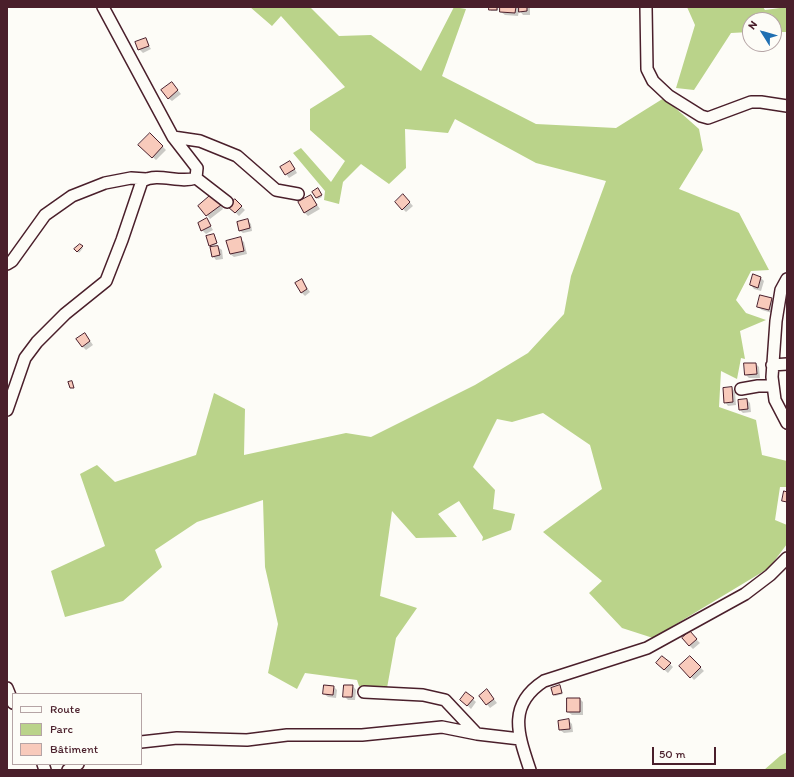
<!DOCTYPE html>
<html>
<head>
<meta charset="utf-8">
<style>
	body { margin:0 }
	#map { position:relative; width:794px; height:777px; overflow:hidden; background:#fdfcf7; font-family:Itim,sans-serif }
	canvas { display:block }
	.frame { position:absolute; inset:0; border:8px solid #4a1f2b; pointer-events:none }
	.legend { position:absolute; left:12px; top:693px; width:130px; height:72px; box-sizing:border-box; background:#fdfcf7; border:1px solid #b5a4a5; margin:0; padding:5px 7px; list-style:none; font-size:12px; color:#4a1f2b }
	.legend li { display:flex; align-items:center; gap:8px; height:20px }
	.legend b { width:20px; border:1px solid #b5a4a5 }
	.north { position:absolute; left:742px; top:12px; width:40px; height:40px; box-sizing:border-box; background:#fdfcf7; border:1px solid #b5a4a5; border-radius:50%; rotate:307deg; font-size:11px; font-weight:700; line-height:16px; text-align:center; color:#4a1f2b }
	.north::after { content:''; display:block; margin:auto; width:14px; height:18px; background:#1f6fb2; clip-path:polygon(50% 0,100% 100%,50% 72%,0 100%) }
	.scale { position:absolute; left:652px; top:747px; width:64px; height:18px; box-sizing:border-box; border:2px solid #4a1f2b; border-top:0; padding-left:5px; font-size:12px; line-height:14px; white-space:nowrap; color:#4a1f2b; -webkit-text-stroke:3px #fdfcf7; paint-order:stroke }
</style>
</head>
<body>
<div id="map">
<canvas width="794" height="777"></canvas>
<div class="frame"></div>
<ul class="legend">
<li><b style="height:5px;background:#fdfcf7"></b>Route</li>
<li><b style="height:11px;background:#bad38a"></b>Parc</li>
<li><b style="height:11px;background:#f8cabb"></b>Bâtiment</li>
</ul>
<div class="north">N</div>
<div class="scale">50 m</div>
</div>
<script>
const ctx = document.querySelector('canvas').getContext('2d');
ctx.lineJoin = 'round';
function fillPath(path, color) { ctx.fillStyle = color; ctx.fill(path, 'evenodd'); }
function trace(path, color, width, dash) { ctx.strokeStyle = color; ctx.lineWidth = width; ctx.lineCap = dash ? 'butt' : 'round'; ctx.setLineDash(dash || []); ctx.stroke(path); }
const green = new Path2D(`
	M250,7H310L339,36L371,35L421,71L454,7L466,9L442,76L536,124L616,128L664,98L699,129L703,150L679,189L739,213L769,270L751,271L736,300L746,313L766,320L740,331L745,359L741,358L737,379L721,371L719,407L756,420L762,455L787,461V487H780L775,520L787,525V544L769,568L653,638L622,628L589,593L602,581L543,532L602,489L590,445L543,413L512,422L497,419L473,467L495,490L493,509L515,514L511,530L482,541L483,537L459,501L438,514L457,537L416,538L392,511L380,596L417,608L396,638L387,688L359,686L357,680L305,673L297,689L268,673L278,624L265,567L263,500L197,522L155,550L162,567L123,601L65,617L51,571L105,546L80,474L97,465L115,482L196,455L214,393L245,409L244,455L346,433L371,437L475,385L528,353L564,314L571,276L606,181L536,163L455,119L448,133L405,129L406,168L389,184L361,164L343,182L339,204L324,200L325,191L293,153L301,148L331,182L345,161L310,130V109L345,87L281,16L272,26Z
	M687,7H763L765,10L787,7V32H774V20H750V32L731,33L694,90L676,88L695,25Z
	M787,752V770H764L780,756Z`);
const shadow = new Path2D(`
	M490,7H498V11H491Z
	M501,7H530V15H523L519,10L518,16L505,15L501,12Z
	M145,39L151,49L143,53L139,49Z
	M175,87L181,94L172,101L168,98Z
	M150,134L166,150L156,160L140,145Z
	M293,166L297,173L289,178L286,174Z
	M319,191L322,197L318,199L317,198Z
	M403,195L413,206L406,212L396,202Z
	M311,196L320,209L308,216L304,212Z
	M216,199L223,209L210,219L200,206Z
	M235,201L245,210L239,216L230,207Z
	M207,220L213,230L206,234L202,230Z
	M247,220L251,224L252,231L243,233L239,230Z
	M215,236L217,244L211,246L210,245Z
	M240,239L244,242L247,254L234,257L230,254Z
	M80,245L83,248L79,253L76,249Z
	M218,247L222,250L223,259L216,260L213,256L211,248Z
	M761,278L764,281L761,291L754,289L751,285Z
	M302,280L310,292L305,296L301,292Z
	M772,299L775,302L772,313L762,310L758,307Z
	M88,338L93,345L86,350L82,346Z
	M745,364H756L759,367L760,378H749L746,375Z
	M732,388L735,392L736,405L728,406L725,402Z
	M747,400L750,403L751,412L743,413L740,410Z
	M690,633L700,643L693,649L683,639Z
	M690,657L704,671L694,680L681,666Z
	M670,664L673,667L668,673L661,667Z
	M353,686L356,690L355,700H348L344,696Z
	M559,686L563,694L555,696L554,695Z
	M334,687L337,690L336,698L328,697L324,694Z
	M466,693L476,702L471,709L465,703Z
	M490,694L497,703L490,708L480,696Z
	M580,699L583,702V715H572L568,712Z
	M568,720L572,724L573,732L564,733L560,730Z`);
const building = new Path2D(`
	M489,7H497V10H489Z
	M500,7H516L515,13L500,12Z
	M519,7H527V11L519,12Z
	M146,38L149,46L138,50L135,42Z
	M172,82L178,90L168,99L161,90Z
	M150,133L163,146L152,158L138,145Z
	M290,161L295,169L285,175L280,167Z
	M318,188L322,195L316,198L312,192Z
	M212,194L221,205L206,216L198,206Z
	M403,194L410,202L402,210L395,202Z
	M311,195L317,205L304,213L298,202Z
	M235,199L242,206L235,213L228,207Z
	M207,218L211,226L201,231L198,223Z
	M248,219L250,228L239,231L237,222Z
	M214,234L217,243L209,246L206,236Z
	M241,237L244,251L230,254L226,241Z
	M80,244L83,246L77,252L74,249Z
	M218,246L220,255L212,257L210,247Z
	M753,274L761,277L758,288L750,285Z
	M302,279L307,289L301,293L295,283Z
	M760,295L772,298L769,310L757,307Z
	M85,333L90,341L82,347L76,339Z
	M744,363H756L757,374L745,375Z
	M72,381L74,388H70L68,382Z
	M732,387L733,402L724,403L723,388Z
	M747,399L748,409L739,410L738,400Z
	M784,491L787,492V502L782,501Z
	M690,631L697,639L689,646L682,638Z
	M662,656L671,663L664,670L656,663Z
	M690,656L701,667L690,678L679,666Z
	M324,685L334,686L333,695L323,694Z
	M344,685H353L352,697H343Z
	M560,685L562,693L553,695L551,688Z
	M487,689L494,699L486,705L479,696Z
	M466,692L474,698L467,706L460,700Z
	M567,698H580V712H567Z
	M569,719L570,729L559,730L558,721Z`);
const minor = new Path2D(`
	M646,7L647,69L653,81L669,96L701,116L708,118L751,102H761L787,106
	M173,137L200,141L237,156L276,190L298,194
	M196,178L227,202
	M7,264L12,261L45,215L72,196L105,183L131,178L146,179
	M787,279L781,290L776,321L772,377L775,400L787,423
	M772,365L787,364
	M741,389L758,386H773
	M7,410L25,358L37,342L65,314L106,281L122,240L142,181C159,172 179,184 196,178L197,168L173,137L103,7
	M7,688L13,703
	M364,692L423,695L445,700L477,734
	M141,742L177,738L247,740L287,735H362L442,727L477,734L520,739
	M43,764L45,770
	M68,770L78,764
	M530,770C518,734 507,705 544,681L647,648L745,594L770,575L787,558`);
fillPath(green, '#bad38a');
fillPath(shadow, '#0003');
fillPath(building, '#f8cabb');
trace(building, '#4a1f2b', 1);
trace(minor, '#4a1f2b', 14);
trace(minor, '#fdfcf7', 11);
</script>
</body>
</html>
